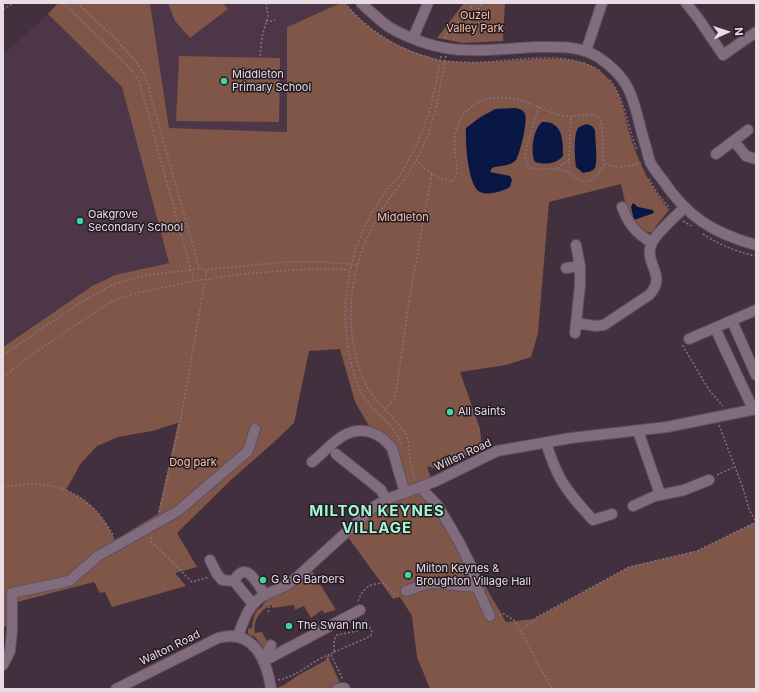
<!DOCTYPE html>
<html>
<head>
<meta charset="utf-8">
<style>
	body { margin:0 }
	#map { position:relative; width:759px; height:692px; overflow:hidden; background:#42303e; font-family:Inter,sans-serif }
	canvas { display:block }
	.frame { position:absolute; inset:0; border:4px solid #e8dce5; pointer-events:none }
	.north { position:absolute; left:707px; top:12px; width:40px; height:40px; -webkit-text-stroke:3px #231b21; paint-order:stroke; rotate:87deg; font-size:11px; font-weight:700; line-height:16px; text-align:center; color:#e8dce5 }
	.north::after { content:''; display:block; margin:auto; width:14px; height:18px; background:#e8dce5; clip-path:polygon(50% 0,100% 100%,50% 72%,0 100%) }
</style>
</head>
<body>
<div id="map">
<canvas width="759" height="692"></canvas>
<div class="frame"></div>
<div class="north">N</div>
</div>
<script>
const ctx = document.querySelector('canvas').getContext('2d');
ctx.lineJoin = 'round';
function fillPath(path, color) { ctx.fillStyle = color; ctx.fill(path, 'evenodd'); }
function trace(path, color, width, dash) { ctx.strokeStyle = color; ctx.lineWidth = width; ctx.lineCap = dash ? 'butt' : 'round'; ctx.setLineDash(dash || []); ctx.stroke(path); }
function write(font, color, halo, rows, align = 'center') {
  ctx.font = font + ' Inter,sans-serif'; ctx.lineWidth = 3; ctx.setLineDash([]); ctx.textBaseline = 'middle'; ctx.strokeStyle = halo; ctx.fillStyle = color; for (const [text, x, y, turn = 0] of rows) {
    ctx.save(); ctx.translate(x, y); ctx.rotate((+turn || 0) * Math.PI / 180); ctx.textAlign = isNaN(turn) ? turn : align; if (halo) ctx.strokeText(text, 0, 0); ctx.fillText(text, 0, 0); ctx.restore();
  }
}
const built = new Path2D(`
	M150,3H338L339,4L287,27V132L169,128Z
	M48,14L122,87L169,263L115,275L90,287L3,346V55Z`);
const green = new Path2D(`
	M58,3H150L169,128L287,132V27L341,3H345C366,29 395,47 427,56C433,58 439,61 445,61C475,64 506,61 536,59C557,59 582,57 600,71C622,88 623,111 630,135C638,162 651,188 669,210L656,226L655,230L653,233C628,230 626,204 621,184L549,202L538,333L531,357L506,365L460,372L480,429L482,448L438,469L427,466L431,479L407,489L397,455L372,431L355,402L340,349L309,351L294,423L273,443L232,479L177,533L197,567L175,573L186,586L112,607L105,592L100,593L94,582L17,602L18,624L3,627V347L92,286L115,275L169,263L122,87L48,14ZM178,423L158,514L131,530L116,543C109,526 98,509 82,499C77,495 71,493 66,490L81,463L97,446L118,437L152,431Z
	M168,3H223L228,9L190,38L175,21Z
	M464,3H505L503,41L463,43L437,38Z
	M179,56L280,58L279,122L176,121Z
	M420,487L440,508L506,622L534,619L629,567L697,551L756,522V689H430L417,657L412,616L400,597L393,599L345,533L380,503Z
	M310,568L336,610L324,613L322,610L311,618L304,606L294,610L295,609L294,605L273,608L271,605C261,609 252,622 255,633L262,632L269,645L264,649L255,637L248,634V629L252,628C252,621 254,615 258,609L261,608L268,597Z
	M329,655V659L340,683L328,689H277V688L284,685L297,676L326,660L327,656Z`);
const water = new Path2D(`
	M515,108C519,109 523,109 525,114C528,121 520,154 516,160C510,167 499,165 492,168L490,172L510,176L512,180L510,187C503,191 489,196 480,192C468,187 465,141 466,128L479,118L495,109Z
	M542,122C563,121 563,140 563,156C556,164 546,165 535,162C530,151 533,130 542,122Z
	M587,124L592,126L595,130C595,138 598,162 595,168C592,172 587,172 583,173L576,167C575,159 573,136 578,128C580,126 584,125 587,124Z
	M633,203L638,207L653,210L654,213L634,220L631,207Z`);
const path = new Path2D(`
	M63,3L129,67L139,81L194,281
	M77,3C100,25 128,48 145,75L199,268L207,270C257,264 307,258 357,265
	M316,3H318
	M345,3C369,33 407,55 445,61C439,90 436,119 423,146C418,157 412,168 405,178C398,189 389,198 382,209C354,255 342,312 358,364C361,375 366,387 373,396C383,409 396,419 405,433C410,442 409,450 410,459C411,466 413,473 415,480
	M3,9L14,3
	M266,21H273L275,20
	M445,38L451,27L467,14L474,3
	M453,40C457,33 463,30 468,24C474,18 478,11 482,3
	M260,56L262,37L268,16L266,3
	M446,56L445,61C458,62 472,63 485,62C521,60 568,50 600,71
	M610,80C626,103 627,125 637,150
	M539,107L525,152L527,164L530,168C541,171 547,168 557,169C565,170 569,173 574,177C588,189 599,175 605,163
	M416,159C425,170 437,179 451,181L455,179C460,163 451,146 456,130C467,96 499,92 529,103C539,106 549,113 560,115C572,118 585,113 597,116L600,119L602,123L603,157L605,163C615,170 629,166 641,163
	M557,168L569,160
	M570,172L569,160L571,116
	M649,179L658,194L670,209
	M683,221L693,227
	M703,234C720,245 737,252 756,256
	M683,345V346L709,390L723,406
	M3,355L83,301L114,284L147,275L199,269
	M3,377L27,358L71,328L114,300L138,293L194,281L243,274L306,269H335L349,270
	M385,409L395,399L409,301L432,173
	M719,425L743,488L749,509L756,522
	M401,444C396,426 380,418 369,404C360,394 355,379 352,366C337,309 348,247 381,198C390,185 403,174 409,159C416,147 422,134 426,121C434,100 437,77 441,56
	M717,475L734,467
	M3,487C53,478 89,490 114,537
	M159,512L180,423L207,270
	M151,537V541L192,582L209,577
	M358,601C364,587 369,584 384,583L394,594L398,593
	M268,612L270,603
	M499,615L504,614L515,621L552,689
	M521,631L537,617L629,567L697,551L756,522
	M334,652L371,636L372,632L365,619
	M331,655L343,680
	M278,680C295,677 308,665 323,657C327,655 330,655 334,652V640L337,635L357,631L359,621`);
const minor = new Path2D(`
	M361,3C370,11 379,20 389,27C411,40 441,50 466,50C490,51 513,48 536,47C557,47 579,45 598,57C636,82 633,105 645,144C647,150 648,156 650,162C653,168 658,174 662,179C687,217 713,233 756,245
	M686,3L698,18L723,55L756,32
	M413,38L428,3
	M586,51L602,3
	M734,141L746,156L756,159
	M716,154L748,130
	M622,207C629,225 635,232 652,243
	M566,268L580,266
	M732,321L756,375
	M576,323L596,326L604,325L649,295C668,276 644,264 651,245C654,235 676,216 684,208
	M715,328L753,409
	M575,333L580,285V266L576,245
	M689,339L756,310
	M638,431L660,494
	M546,443C550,455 554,467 560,478C569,494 581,507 593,520L612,514
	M336,454L381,490L386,500
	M312,462C330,448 344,425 370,432C380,435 386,440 392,448L405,493
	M420,487L438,506L459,542L471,566L477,587L490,616
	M633,506L655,496L684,490L709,480
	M210,560L217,574L222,580L234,581L252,603
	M234,581C246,559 257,583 265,595
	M406,591L425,584L432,583L477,587
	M238,636C244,619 249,603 266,594C276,590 286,587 294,580L375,506L390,498L436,481L497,451L571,438L667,427L756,409
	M262,657L267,653L271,645
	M264,661L360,610
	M3,665L10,651L12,631V593L69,581L98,556L178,511L248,451L255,429
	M116,689L218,638C253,628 267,660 271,689
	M337,689L344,688L345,689`);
const markers = [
	[224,81,4,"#43d4a0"],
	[80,221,4,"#43d4a0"],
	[450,412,4,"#43d4a0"],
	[408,575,4,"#43d4a0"],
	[263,580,4,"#43d4a0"],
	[289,626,4,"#43d4a0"]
];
const parkNames = [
	["Ouzel",475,16],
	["Valley Park",475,29],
	["Middleton",403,218],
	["Dog park",193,463]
];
const poiNames = [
	["Middleton",232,75],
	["Primary School",232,88],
	["Oakgrove",88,215],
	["Secondary School",88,228],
	["All Saints",458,412],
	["Milton Keynes &",416,569],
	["Broughton Village Hall",416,582],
	["G & G Barbers",271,580],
	["The Swan Inn",297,626]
];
const streetNames = [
	["Willen Road",463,455,-25],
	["Walton Road",170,648,-26]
];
const districtNames = [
	["MILTON KEYNES",377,511],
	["VILLAGE",377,528]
];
fillPath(built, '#4e3649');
fillPath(green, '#7f5647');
fillPath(water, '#091745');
trace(minor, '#5e4f5b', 12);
trace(path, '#837380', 1.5, [2, 2]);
trace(minor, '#816c7d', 10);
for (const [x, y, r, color] of markers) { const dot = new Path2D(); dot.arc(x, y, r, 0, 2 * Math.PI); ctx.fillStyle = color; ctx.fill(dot); trace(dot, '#231b21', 1.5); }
write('11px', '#fbc3ad', '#231b21', parkNames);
write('11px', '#e8dce5', '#231b21', poiNames, 'left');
write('11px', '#e8dce5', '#231b21', streetNames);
ctx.letterSpacing = '1px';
write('bold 15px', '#a1f8d2', '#231b21', districtNames);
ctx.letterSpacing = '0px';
</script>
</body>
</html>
